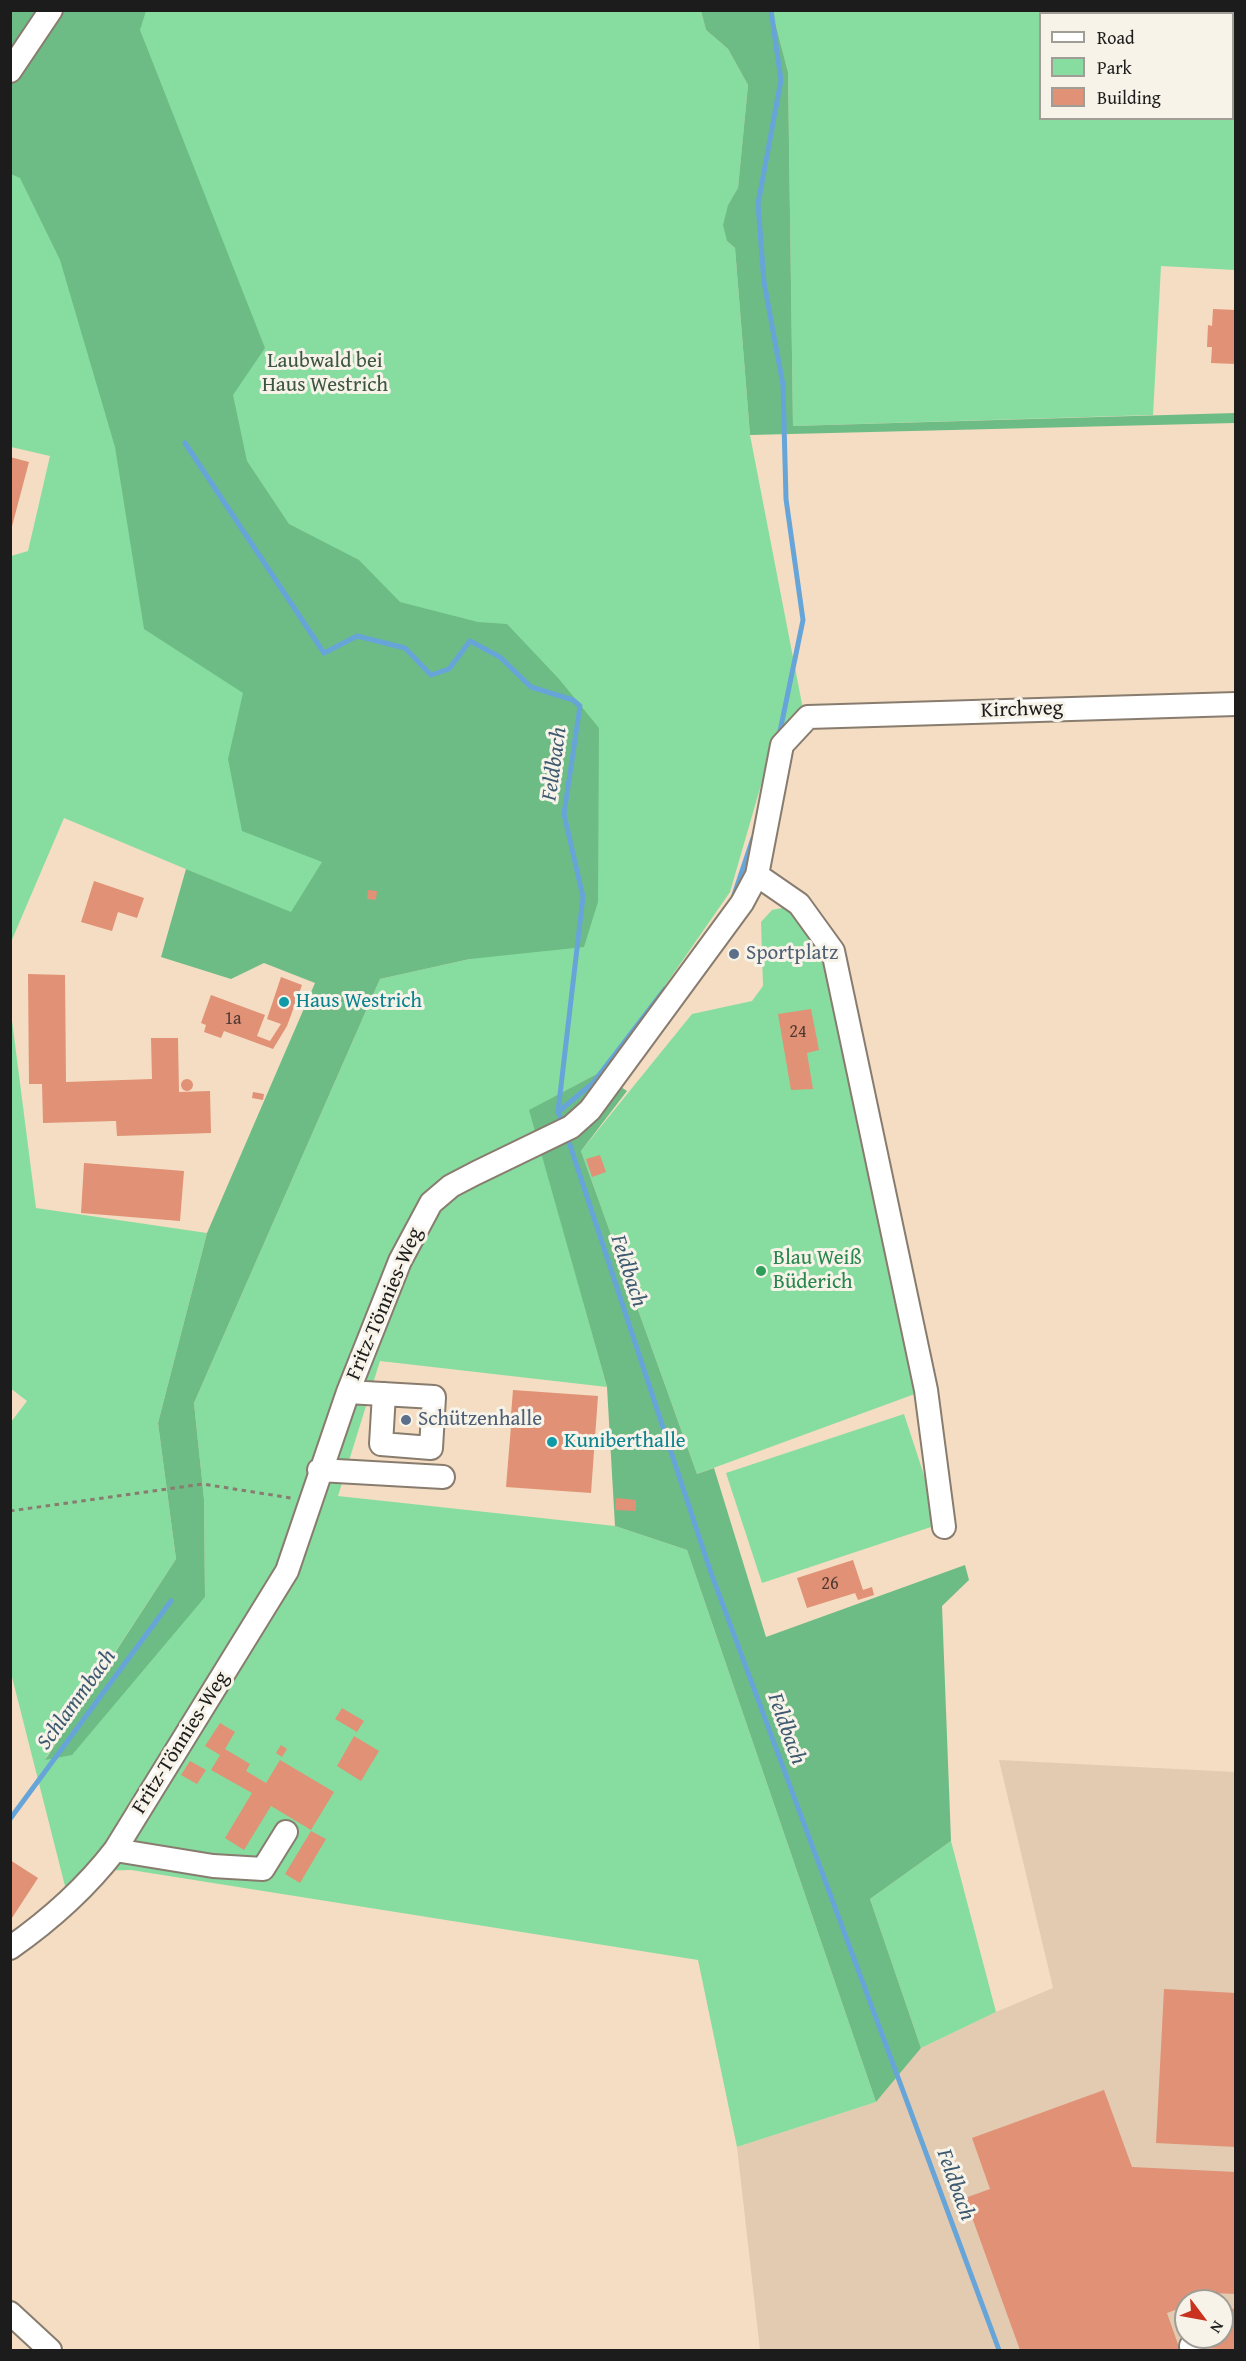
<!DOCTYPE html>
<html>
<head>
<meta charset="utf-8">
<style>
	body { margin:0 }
	#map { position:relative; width:1246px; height:2361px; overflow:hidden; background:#f4ddc2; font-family:"Gentium Book Plus",serif }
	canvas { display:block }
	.frame { position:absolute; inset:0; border:12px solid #1c1c1c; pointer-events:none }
	.legend { position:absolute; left:1039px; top:12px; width:195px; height:108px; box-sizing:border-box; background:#f7f3e8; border:2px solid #9f9d96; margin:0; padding:8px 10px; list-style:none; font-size:18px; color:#1c1c1c }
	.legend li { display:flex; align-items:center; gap:12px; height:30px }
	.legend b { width:30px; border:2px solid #9f9d96 }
	.north { position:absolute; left:1174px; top:2289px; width:60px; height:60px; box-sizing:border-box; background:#f7f3e8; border:2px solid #9f9d96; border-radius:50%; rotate:122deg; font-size:16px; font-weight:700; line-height:24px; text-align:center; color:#1c1c1c }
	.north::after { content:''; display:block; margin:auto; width:21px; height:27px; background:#c8321e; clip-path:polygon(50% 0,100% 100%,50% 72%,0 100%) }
</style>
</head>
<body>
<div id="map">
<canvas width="1246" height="2361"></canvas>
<div class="frame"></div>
<ul class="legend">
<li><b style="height:8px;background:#fff"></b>Road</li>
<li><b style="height:16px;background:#87dda0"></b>Park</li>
<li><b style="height:16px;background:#e09176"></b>Building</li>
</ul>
<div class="north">N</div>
</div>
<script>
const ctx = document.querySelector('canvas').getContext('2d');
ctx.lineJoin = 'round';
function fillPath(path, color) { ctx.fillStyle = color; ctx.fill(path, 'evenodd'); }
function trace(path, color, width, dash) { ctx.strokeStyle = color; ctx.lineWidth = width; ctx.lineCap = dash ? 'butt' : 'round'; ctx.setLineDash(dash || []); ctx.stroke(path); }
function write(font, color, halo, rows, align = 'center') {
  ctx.font = font + ' "Gentium Book Plus",serif'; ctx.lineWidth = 6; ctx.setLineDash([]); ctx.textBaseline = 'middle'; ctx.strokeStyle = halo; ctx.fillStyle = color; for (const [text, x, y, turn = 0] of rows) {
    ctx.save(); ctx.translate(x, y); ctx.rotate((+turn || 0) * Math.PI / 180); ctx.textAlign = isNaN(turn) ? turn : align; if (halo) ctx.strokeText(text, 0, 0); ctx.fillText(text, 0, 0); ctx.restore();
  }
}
const built = new Path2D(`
	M999,1760L1235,1772V2350H760L737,2147L876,2102L921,2048L996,2012L1053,1988ZM1186,2301H1222V2337H1186Z`);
const green = new Path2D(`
	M74,11H701L706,30L728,49L748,85L738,189L728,205L727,241L735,248L750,435L803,709L770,754L730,892L608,1068L530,1110L607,1387L380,1361L338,1496L615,1526L687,1550L876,2102L737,2147L698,1960L131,1870L87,1871L67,1894L11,1673V1422L27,1401L10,1388V1005L36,1208L207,1233L158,1423L176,1559L45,1759L205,1597L204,1499L194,1403L380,979L470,959L366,967L255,898L64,818L11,942V556L28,551L50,456L11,447V94Z
	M772,11H1166V14H1040V118H1232L1233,104H1235V270L1161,266L1153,415L793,426L788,72Z
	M798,905L830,952L923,1391L697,1474L581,1151L692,1014L752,1001L763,986L761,922L772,910Z
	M904,1414L940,1524L762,1583L726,1473Z
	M951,1841L996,2012L921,2048L870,1899Z`);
const forest = new Path2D(`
	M10,11H146L140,30L265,348L233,395L247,461L289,524L359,560L400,602L478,622L507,624L559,679L599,728L598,902L584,947L470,959L380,979L194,1403L204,1499L205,1597L72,1755L45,1760L176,1559L158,1423L207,1233L315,983L264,963L231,979L161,957L186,869L291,912L322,862L242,831L228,759L243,693L144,629L115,447L60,260L20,178L11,174Z
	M701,11H772L788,72L793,426L1235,413V423L750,435L735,248L727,241L723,225L728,205L738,188L748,85L728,49L706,30Z
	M608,1068L609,1079L627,1091L581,1151L697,1474L714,1468L766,1637L965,1565L969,1580L942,1606L951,1841L870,1899L921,2048L876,2102L687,1550L615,1526L607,1387L529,1110Z`);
const stream = new Path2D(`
	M771,10L781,80L758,204L764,282L783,385L786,499L803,620L779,736
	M185,443L324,653L357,636L405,648L431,675L449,669L470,641L500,657L531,687L573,700L580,706L564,814L583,897L558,1112L563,1124
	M733,898L753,838
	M558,1112L593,1083L665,989
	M567,1136L710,1570L999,2350
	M10,1819L171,1601`);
const building = new Path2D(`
	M1213,309L1236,310V364L1211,363L1212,347H1207L1208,325L1212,326Z
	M10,457L29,462L11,530H10Z
	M94,881L144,898L137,918L118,912L112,931L81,922Z
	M368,890L377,891L376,900L367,899Z
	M28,974L65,975L66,1082L152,1079L151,1038H178L179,1092L210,1091L211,1133L117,1136L116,1121L43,1123L42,1084H29Z
	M281,977L302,985L287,1026L273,1049L224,1031L221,1038L204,1032L206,1025L201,1023L211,995L265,1015L257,1036L270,1041L281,1024L267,1019Z
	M811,1009L819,1050L807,1053L813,1089L791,1090L778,1014Z
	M181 1085a6 6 0 1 1 12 0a6 6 0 1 1-12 0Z
	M253,1092L264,1094L263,1100L252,1098Z
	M600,1155L606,1172L592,1177L586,1159Z
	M84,1163L184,1171L180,1221L81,1213Z
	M513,1390L598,1396L591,1493L506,1487L511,1426H514L515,1415H511Z
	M616,1498L636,1500V1511L615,1510Z
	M853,1560L863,1590L872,1587L874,1595L858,1600L855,1593L807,1608L797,1578Z
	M342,1708L364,1721L357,1732L335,1719Z
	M220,1723L235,1732L225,1749L250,1764L246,1771L266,1783L280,1760L334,1792L311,1830L271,1806L244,1850L225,1838L252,1793L211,1770L220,1755L205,1746Z
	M354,1736L379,1751L361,1781L337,1766Z
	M281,1745L287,1749L282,1757L276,1753Z
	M190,1761L206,1770L197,1784L181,1775Z
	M311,1831L326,1839L300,1883L285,1874Z
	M10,1860L38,1878L10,1921Z
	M1164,1989L1236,1993V2147L1156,2143Z
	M1104,2090L1132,2167L1236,2172V2294L1191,2292L1195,2301H1186V2306L1167,2313L1180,2350H1020L965,2198L990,2189L972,2138Z
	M1222,2308L1236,2309V2350L1204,2348L1205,2337H1222Z`);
const path = new Path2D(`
	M10,1511L203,1484L291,1498`);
const minor = new Path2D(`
	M10,71L51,10
	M757,875L799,904L833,951L926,1390L944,1527
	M348,1392L434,1397L431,1448L381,1444L384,1394
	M319,1470L443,1477
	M115,1850L213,1866L263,1869L286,1832
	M10,1948C50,1920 85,1889 115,1850L287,1571L348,1392L400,1261L431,1203L451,1186L476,1173L571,1127L590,1110L742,903L757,875L782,745L808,717L1236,704
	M10,2313L50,2350
	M1191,2346L1192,2350`);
const markers = [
	[734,954,6,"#5c6f8a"],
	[284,1002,6,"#0f9aa8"],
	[761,1271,6,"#2e9e5b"],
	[406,1420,6,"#5c6f8a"],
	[552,1442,6,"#0f9aa8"]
];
const numberNames = [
	["1a",233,1019],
	["24",798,1032],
	["26",830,1584]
];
const parkNames = [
	["Laubwald bei",325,362],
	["Haus Westrich",325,386]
];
const streetNames = [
	["Kirchweg",1022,710,-2],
	["Fritz-Tönnies-Weg",385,1304,-67],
	["Fritz-Tönnies-Weg",181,1743,-58]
];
const serviceNames = [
	["Sportplatz",746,954],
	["Schützenhalle",418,1420]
];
const cultureNames = [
	["Haus Westrich",296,1002],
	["Kuniberthalle",564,1442]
];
const leisureNames = [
	["Blau Weiß",773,1259],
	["Büderich",773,1283]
];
const waterNames = [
	["Feldbach",555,764,-82],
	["Feldbach",628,1271,72],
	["Schlammbach",77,1700,-54],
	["Feldbach",786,1729,70],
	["Feldbach",955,2185,70]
];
fillPath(built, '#e2cbb1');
fillPath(green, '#87dda0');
fillPath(forest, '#6dbc86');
trace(stream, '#67a5d9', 5);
fillPath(building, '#e09176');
trace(minor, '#887c6f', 26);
trace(path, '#887c6f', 3, [4.5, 4.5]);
trace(minor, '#fff', 22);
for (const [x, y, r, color] of markers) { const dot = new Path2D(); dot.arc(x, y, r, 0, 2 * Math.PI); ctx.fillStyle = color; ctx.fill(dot); trace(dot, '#f7f3e8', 2); }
write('18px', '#4d3932', null, numberNames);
write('21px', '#3c5644', '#f7f3e8', parkNames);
write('21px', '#1c1c1c', '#f7f3e8', streetNames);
write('21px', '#4e5e75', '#f7f3e8', serviceNames, 'left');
write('21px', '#0d838f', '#f7f3e8', cultureNames, 'left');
write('21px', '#27864d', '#f7f3e8', leisureNames, 'left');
write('italic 22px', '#3e5a71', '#f7f3e8', waterNames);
</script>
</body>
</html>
